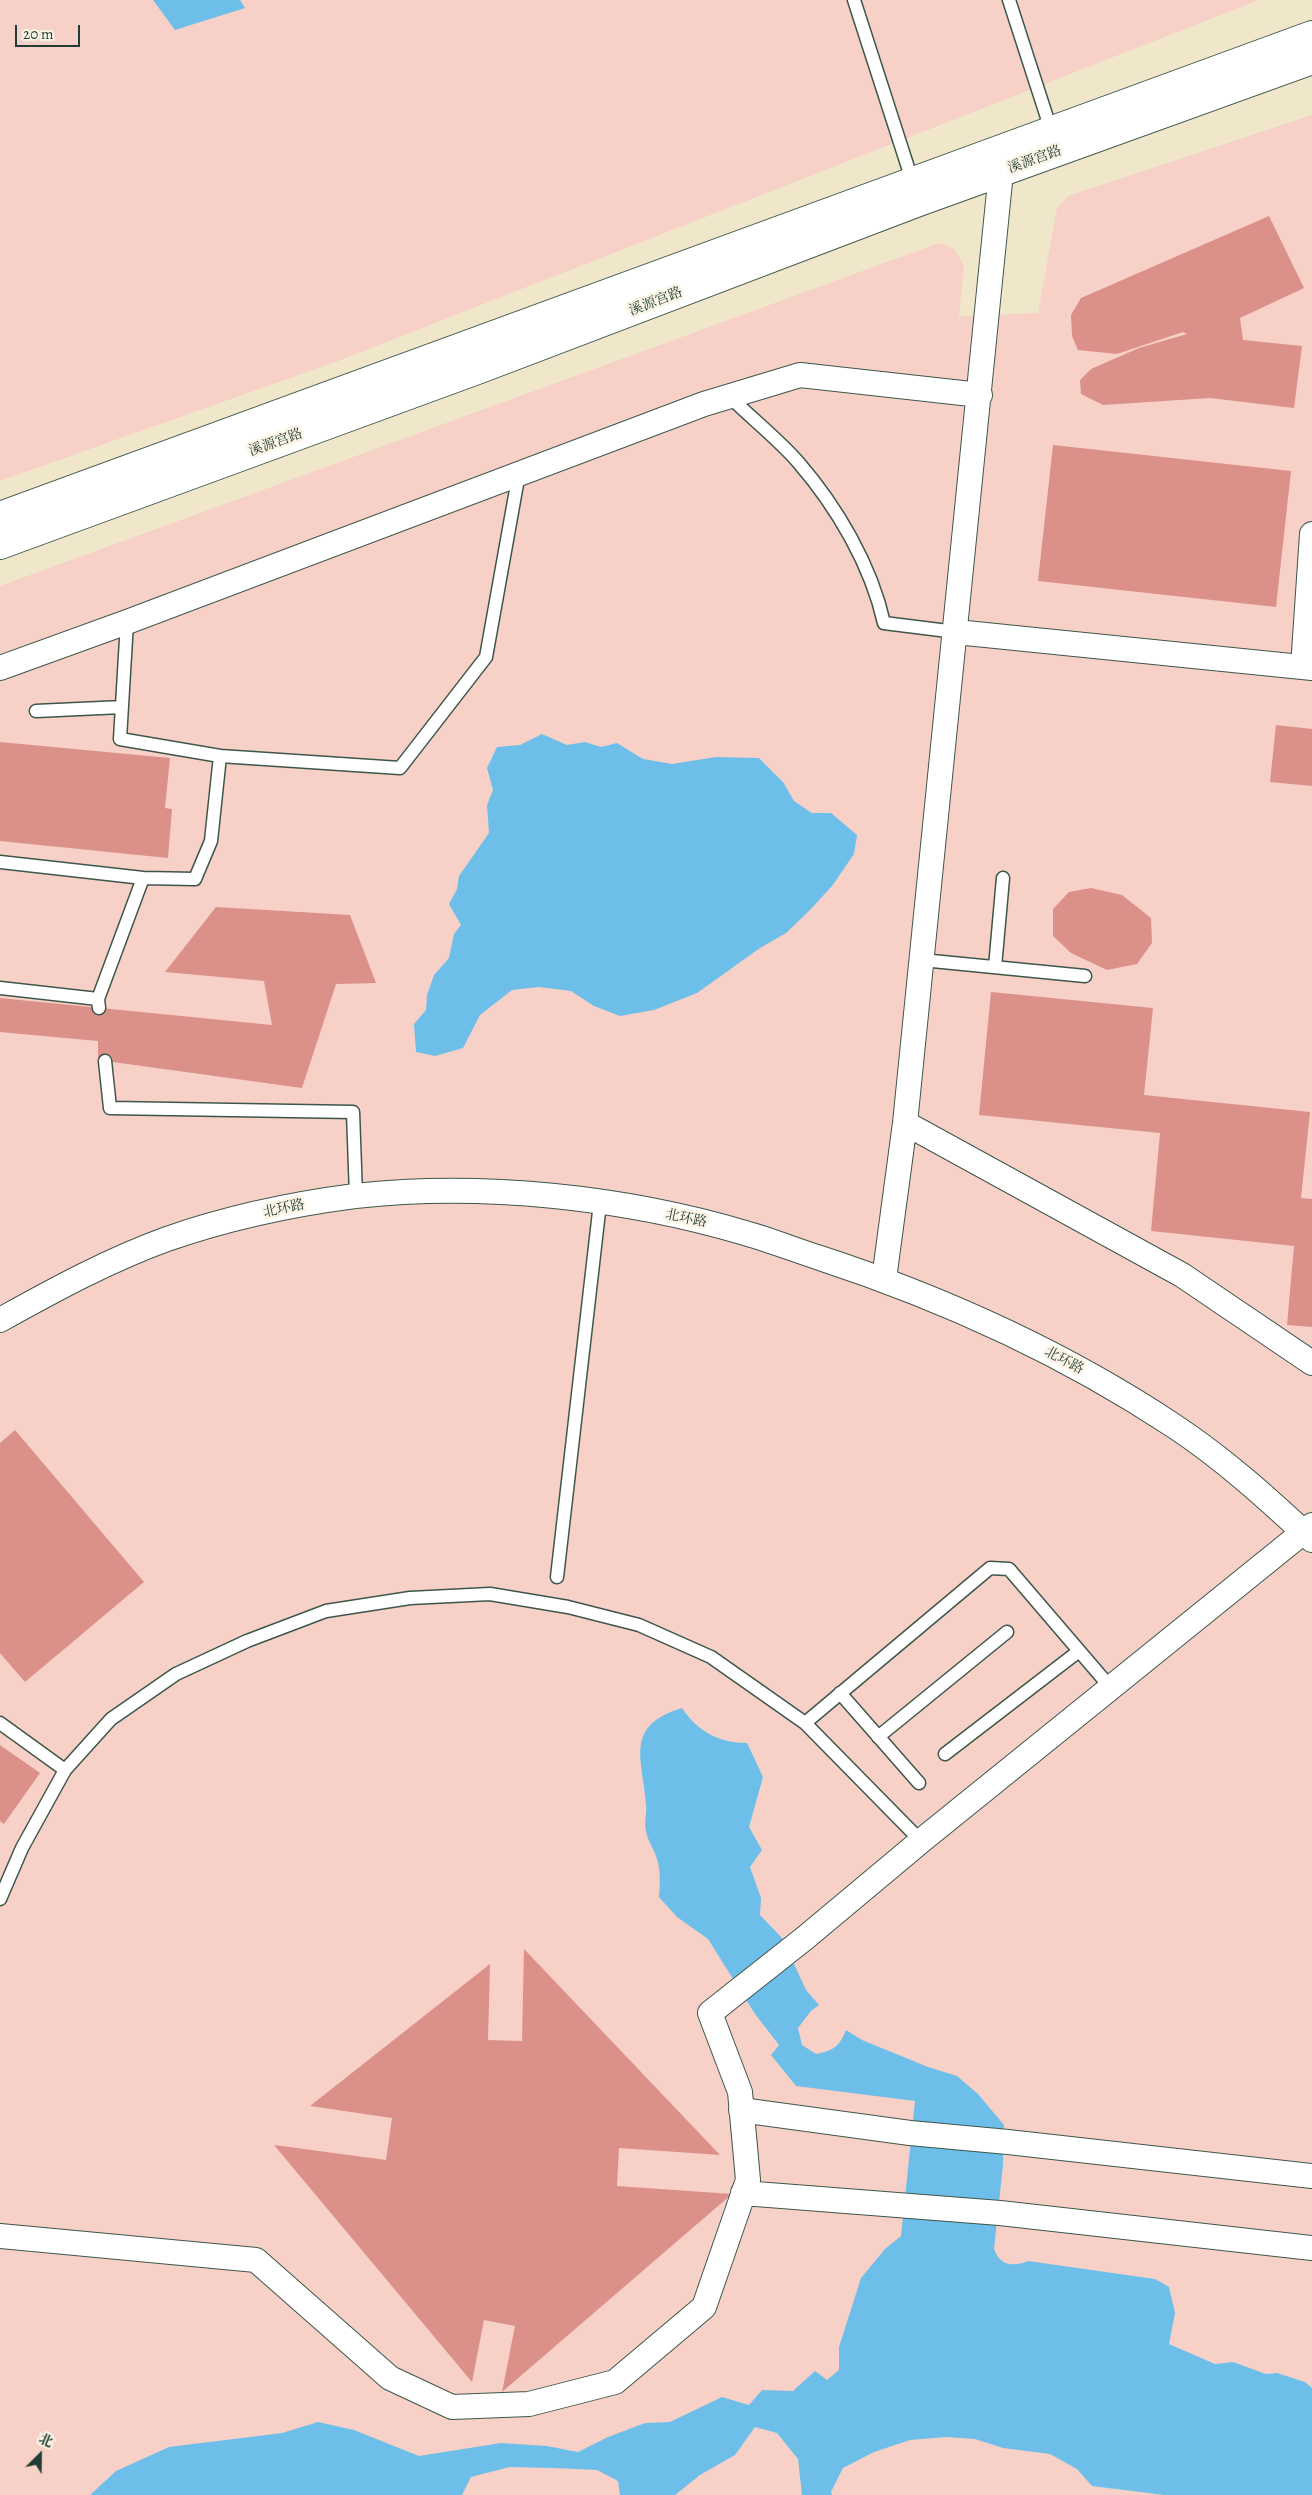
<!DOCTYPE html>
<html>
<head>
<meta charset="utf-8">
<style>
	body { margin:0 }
	#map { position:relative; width:1312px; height:2495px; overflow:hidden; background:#f0e7ca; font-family:Alegreya,"Noto Serif SC",serif }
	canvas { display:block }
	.north { position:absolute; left:15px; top:2430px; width:50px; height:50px; -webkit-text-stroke:4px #fcf5e5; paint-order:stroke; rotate:23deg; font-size:14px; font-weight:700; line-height:20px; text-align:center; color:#1f3d34 }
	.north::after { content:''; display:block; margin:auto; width:18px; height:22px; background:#1f3d34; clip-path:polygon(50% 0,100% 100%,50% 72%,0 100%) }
	.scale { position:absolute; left:15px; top:25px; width:65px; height:22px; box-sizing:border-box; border:2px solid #1f3d34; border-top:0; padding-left:6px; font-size:15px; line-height:18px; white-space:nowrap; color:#1f3d34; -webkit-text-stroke:4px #fcf5e5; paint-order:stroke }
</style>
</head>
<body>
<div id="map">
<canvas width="1312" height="2495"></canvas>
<div class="north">北</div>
<div class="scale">20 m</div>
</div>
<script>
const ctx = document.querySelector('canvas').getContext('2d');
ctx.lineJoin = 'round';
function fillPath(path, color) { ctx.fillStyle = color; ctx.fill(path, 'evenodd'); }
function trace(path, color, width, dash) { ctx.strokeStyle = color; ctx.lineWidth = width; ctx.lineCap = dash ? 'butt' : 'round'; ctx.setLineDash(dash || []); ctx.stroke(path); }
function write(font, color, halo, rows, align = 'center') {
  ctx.font = font + ' Alegreya,"Noto Serif SC",serif'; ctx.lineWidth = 5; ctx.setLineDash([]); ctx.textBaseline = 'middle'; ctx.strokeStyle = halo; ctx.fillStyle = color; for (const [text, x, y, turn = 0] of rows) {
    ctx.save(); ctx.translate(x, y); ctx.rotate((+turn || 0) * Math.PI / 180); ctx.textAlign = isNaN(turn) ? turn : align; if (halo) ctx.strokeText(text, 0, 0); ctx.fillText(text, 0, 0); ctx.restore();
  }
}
const built = new Path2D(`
	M0,0H1259L338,361L0,481Z
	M1312,115V2495H0V586L939,243L954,249L964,265L959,316L1038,313L1057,208L1068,196Z`);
const water = new Path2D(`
	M153,0H240L245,8L175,30Z
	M542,734L567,745L585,742L601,747L617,743L643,759L672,764L716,757L759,758L783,782L794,801L812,813H831L857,835L854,854L832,886L810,910L786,933L760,948L697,993L654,1010L620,1016L594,1006L571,991L539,987L512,990L480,1015L463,1048L435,1056L416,1052L414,1024L426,1010L427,995L434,975L449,958L454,934L461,925L449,904L457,889L459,876L489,833L487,805L493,790L487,768L497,747L520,745Z
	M682,1708C697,1731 719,1743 747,1743L763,1777L749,1827L762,1850L750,1867L761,1898L760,1915L782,1938L806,1990L819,2005L811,2011L798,2028L802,2045L816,2054C833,2051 840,2046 846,2030L862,2040L928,2067L957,2076L978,2094L1004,2125L1003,2165L994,2249C1000,2266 1013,2267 1028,2261L1155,2279L1169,2287L1175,2313L1169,2344L1215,2364L1233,2362L1266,2374L1277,2373L1305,2382L1312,2388V2495H1164L1092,2486L1077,2469L1050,2454L1003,2448L975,2439L946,2437L910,2440L874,2452L843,2468L831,2492L832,2495H802L798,2459L777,2433L755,2427L735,2455L700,2475L675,2495H620L618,2481L597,2470L553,2468L510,2467L471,2477L462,2495H90L116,2471L169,2447L282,2433L318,2422L354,2430L419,2456L501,2443L547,2446L578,2452L608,2437L645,2423L670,2422L722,2397L749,2405L762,2390L793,2391L815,2371L827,2380L839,2370V2347L861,2278L885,2249L901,2236L915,2101L796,2086L771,2055L779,2045L755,2014L708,1939L677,1917L659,1897C660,1884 661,1868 656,1856C653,1848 647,1839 646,1831C644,1822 647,1813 646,1804C643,1759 623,1726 682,1708Z`);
const building = new Path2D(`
	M1269,216L1304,288L1240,318L1243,340L1302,346L1294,408L1210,398L1103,405L1081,394L1080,380L1091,369L1139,348L1187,334L1183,332L1117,354L1078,350L1072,336L1071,315L1081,298Z
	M1053,445L1291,471L1276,607L1038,581Z
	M1276,725L1312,729V786L1270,782Z
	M0,742L170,758L165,808L172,809L168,858L0,841Z
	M1091,888L1122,895L1151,918L1152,943L1137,964L1107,970L1071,953L1053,936V909L1069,892Z
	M216,907L350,915L376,983L336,984L302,1088L98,1060V1041L0,1032V998L272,1025L264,981L165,972Z
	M991,992L1153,1008L1144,1095L1310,1112L1301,1198L1312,1199V1327L1287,1325L1294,1246L1151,1231L1160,1133L979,1115Z
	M15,1430L144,1582L25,1682L0,1653V1443Z
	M0,1745L40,1773L4,1824L0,1821Z
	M524,1949L720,2155L619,2148L617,2186L732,2194L502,2392L515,2326L484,2320L472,2382L274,2145L386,2160L392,2118L310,2106L490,1964L488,2040L522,2041Z`);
const lane = new Path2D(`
	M854,0L913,183
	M1009,0L1052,133
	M729,396C751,418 778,439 798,462C837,507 871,565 884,623L956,632
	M36,711L122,707
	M220,756L400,768L486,657L519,473
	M0,862L143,878L195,879L211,841L220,756L120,739L127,622
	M922,960L1085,976
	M995,967L1003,878
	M0,988L98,999L99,1008
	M98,999L143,878
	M105,1061L110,1108L353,1112L356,1196
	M557,1577L600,1203
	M840,1693L919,1783
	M0,1723L65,1770
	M805,1723L990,1568L1009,1569L1111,1688
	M878,1737L1007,1632
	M945,1754L1079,1651
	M0,1899L22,1848L65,1770L111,1719L176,1674L247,1641L326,1611L410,1598L490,1594L568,1607L639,1625L711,1657L805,1723L921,1841`);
const street = new Path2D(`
	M956,632L1312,668
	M1303,667L1312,534
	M0,668L127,622L704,404L800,375L980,395
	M905,1123L1182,1275L1312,1363
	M884,1279L905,1123L1001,172
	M0,1320C54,1290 109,1260 167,1239C227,1218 293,1204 355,1196C481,1182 624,1197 745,1233C770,1240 795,1250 820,1258C945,1299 1064,1353 1174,1426C1224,1459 1268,1499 1312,1540
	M741,2110L910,2133L1008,2142L1312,2176
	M743,2193L1000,2213L1312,2248
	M0,2236L256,2260L390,2378L452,2407L529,2404L615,2382L704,2307L748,2180L740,2092L710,2013L805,1938L921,1841L1312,1525`);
const secondary = new Path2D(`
	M0,516L1312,35
	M0,545L480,369L919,202L1312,60`);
const streetNames = [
	["溪源宫路",1035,160,-20],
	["溪源宫路",656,302,-21],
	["溪源宫路",276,443,-20],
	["北环路",284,1209,-12],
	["北环路",686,1219,12],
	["北环路",1064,1361,28]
];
fillPath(built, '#f7d1c7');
fillPath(water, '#6dbfe9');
fillPath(building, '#dc908a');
trace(lane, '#3e564a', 15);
trace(street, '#3e564a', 26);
trace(secondary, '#3e564a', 30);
trace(lane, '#fff', 12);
trace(street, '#fff', 24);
trace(secondary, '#fff', 28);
write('14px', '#1f3d34', '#fcf5e5', streetNames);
</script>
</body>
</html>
